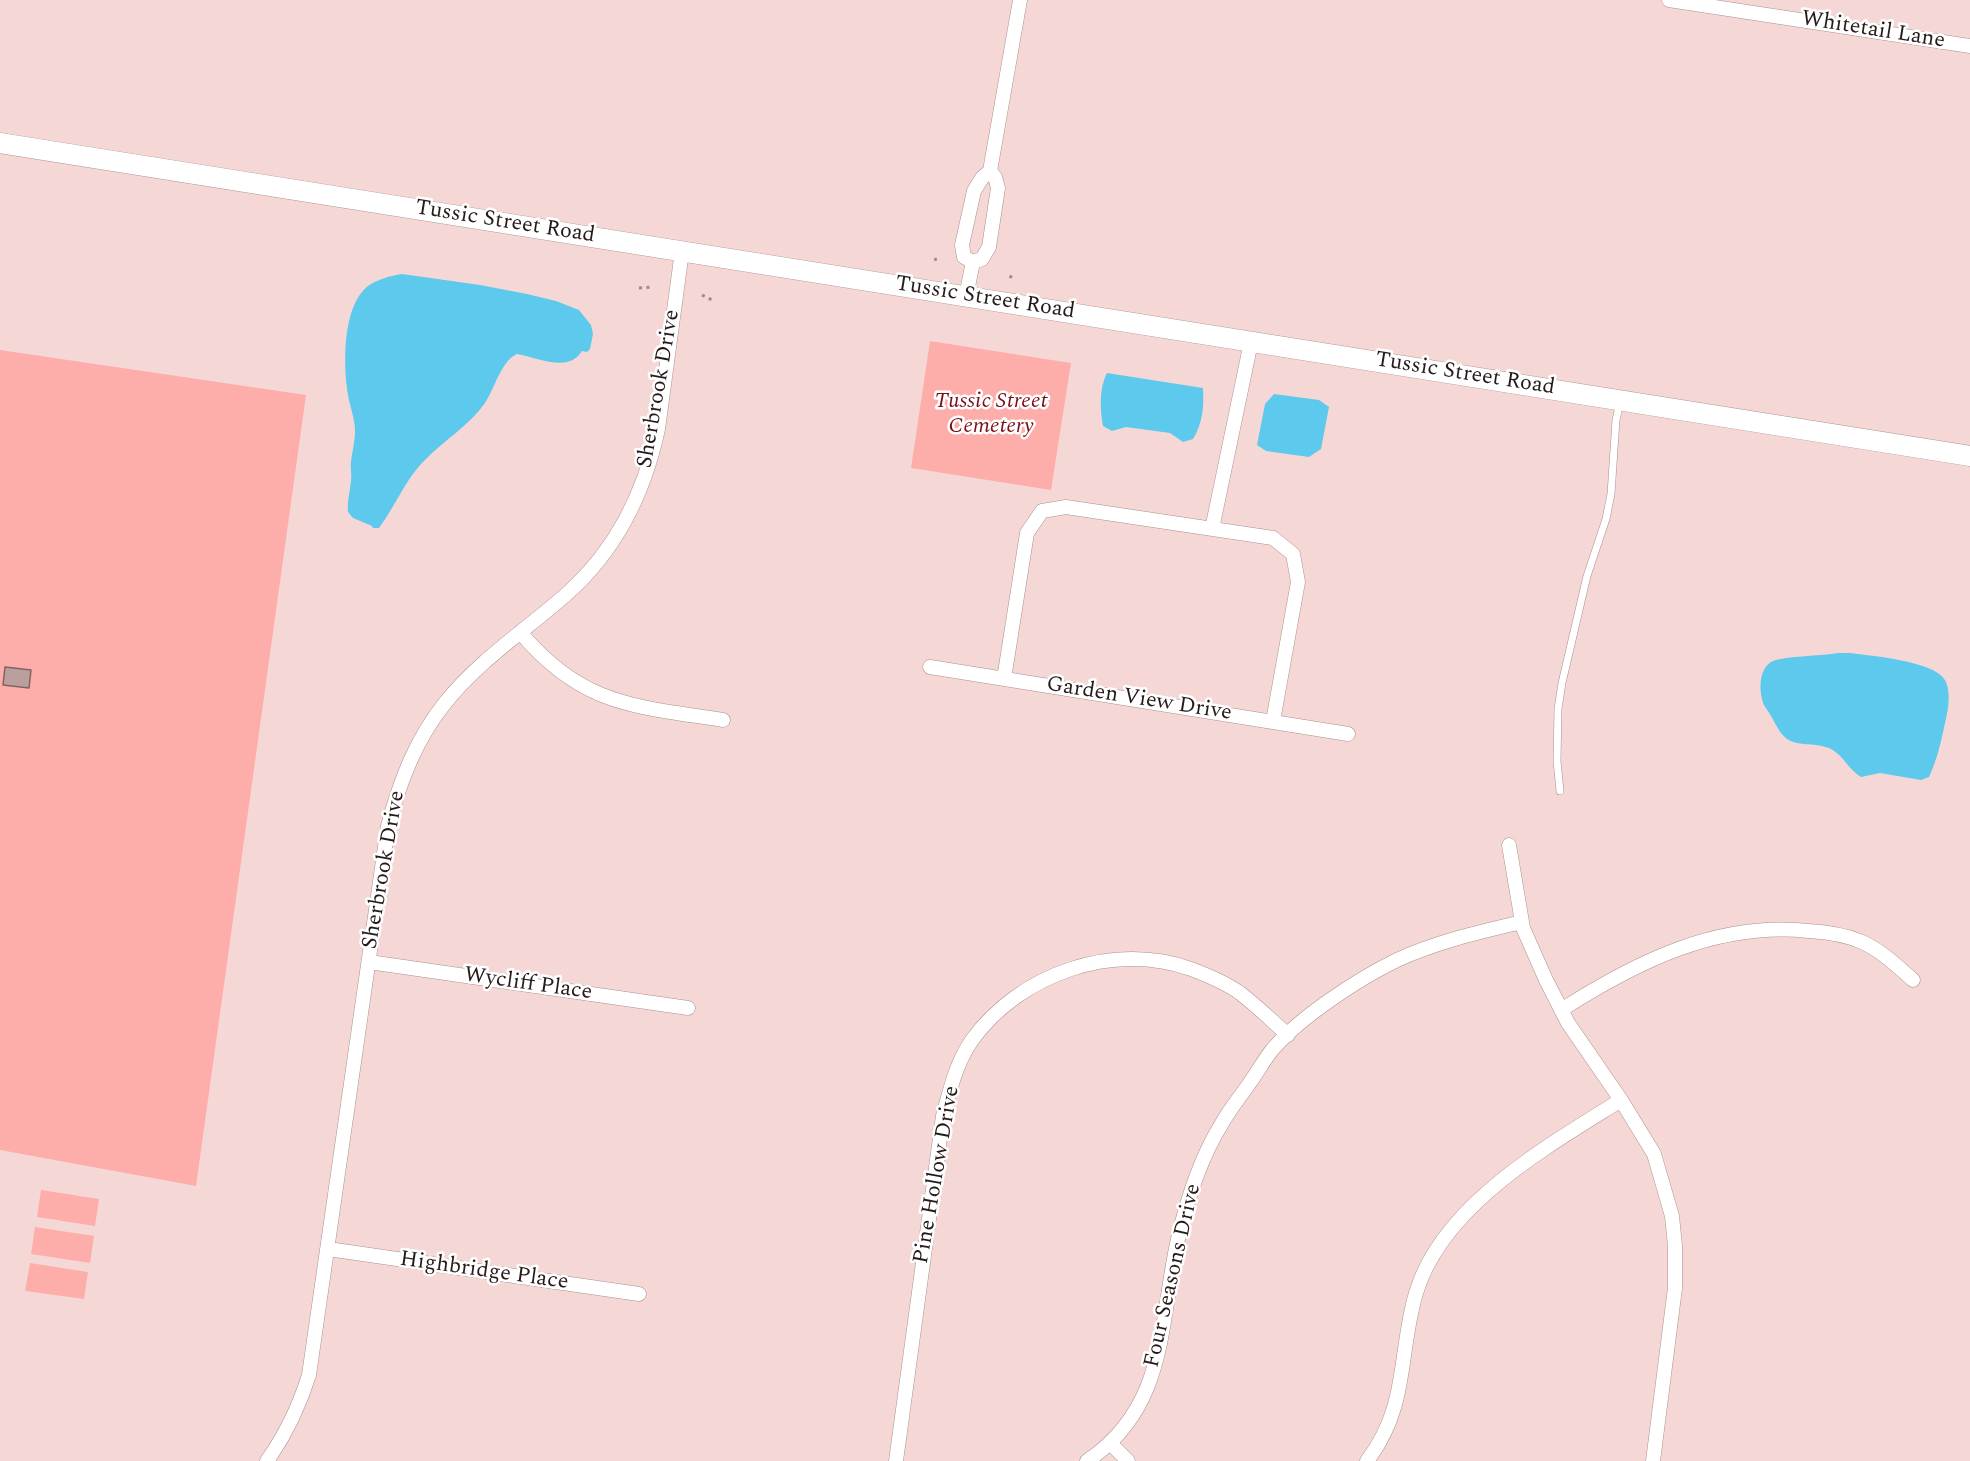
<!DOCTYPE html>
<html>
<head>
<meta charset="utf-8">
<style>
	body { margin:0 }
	canvas { display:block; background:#f5d8d6 }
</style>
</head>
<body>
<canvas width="1970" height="1461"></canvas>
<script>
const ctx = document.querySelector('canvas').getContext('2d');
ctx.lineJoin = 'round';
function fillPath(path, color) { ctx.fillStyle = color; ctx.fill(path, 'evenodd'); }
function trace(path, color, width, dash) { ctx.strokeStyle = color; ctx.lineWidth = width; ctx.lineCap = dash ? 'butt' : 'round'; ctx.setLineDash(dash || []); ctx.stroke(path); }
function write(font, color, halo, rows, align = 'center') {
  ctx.font = font + ' Spectral,serif'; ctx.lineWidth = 5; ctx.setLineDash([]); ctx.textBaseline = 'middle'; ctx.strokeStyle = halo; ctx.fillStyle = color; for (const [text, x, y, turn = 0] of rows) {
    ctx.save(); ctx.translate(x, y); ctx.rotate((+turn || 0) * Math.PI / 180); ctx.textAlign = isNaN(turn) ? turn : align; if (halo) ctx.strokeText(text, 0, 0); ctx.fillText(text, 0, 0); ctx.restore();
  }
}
const green = new Path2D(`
	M930,341L1071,363L1051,490L911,468Z
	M0,350L306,395L196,1186L0,1150Z
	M41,1190L99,1199L95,1226L37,1217Z
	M35,1227L94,1236L90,1263L31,1254Z
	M30,1263L88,1272L84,1299L25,1291Z`);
const water = new Path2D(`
	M402,274L480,285L527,294L556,301L579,310L591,325L593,334L590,349L587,352L582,351C569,373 538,358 517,354C501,361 495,388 485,403C469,426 444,440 425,460C406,478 395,507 379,528H373L372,526L353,518L348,512C347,502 350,491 351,481C352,474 350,468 351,462C352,452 355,442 355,431C355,419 350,407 348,395C343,366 342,306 368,286C378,279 390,276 402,274Z
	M1107,373L1203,388C1204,406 1203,423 1193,439L1183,442L1170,433L1126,427L1112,431L1103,426C1100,410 1099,388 1107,373Z
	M1274,394L1319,400L1329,407L1321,449L1309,457L1266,451L1257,445L1265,404Z
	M1838,653H1850C1871,656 1938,661 1946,682C1951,695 1948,710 1945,723C1941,742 1937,760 1929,777L1921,780L1880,773L1861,777C1849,770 1843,755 1831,749C1817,742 1799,747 1787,739C1779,733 1776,724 1771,716C1769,712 1766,709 1764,705C1759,693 1758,670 1771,662C1781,656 1823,656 1838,653Z`);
const building = new Path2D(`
	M5,667L31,670L29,688L3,685Z`);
const path = new Path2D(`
	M935,258L937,264
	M1010,278L1013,273
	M639,288L652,287
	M702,295L712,300`);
const service = new Path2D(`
	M1560,791L1557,761L1558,709L1562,683L1587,576L1606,519L1611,494L1616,420L1620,402`);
const minor = new Path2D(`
	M1669,0L1970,46
	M973,262L964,257L962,245L974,191L982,178L990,171L1020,0
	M973,262L982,259L989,247L998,188L995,177L990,171
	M966,296L973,262
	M1212,529L1251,342
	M520,632C582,706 634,706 723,720
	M930,667L1348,734
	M1004,679L1027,533L1042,511L1066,507L1273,538L1293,554L1298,582L1273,721
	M1509,845L1523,928L1546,980L1568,1023L1621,1100L1654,1154L1672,1216L1675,1246V1288L1653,1461
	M369,962L688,1008
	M1561,1010C1636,962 1718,921 1809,931C1826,932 1846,935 1862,942C1882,951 1897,966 1913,980
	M328,1249L639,1294
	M1110,1443L1128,1461
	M267,1461C286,1434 299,1407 309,1375L388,826C400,781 416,739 445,703C480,659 529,628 570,591C617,548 645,490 658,429L682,251
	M896,1461L943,1116C950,1090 956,1063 972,1040C1020,974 1113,941 1191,969C1207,975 1226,983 1240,993C1257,1006 1272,1021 1288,1035
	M1087,1461C1168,1407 1159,1323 1178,1239C1187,1200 1200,1159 1221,1125C1229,1110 1240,1097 1249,1084C1257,1073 1264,1060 1272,1050C1300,1017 1358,979 1397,960C1436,942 1479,932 1522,922
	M1367,1461C1409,1406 1398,1354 1416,1293C1442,1205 1548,1146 1621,1100`);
const secondary = new Path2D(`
	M0,143L1970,456`);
const streetNames = [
	["Whitetail Lane",1873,31,9],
	["Tussic Street Road",505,223,9],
	["Tussic Street Road",985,299,9],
	["Tussic Street Road",1465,375,9],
	["Sherbrook Drive",660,389,-80],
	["Garden View Drive",1139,700,9],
	["Sherbrook Drive",385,870,-80],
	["Wycliff Place",528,985,8],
	["Pine Hollow Drive",938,1175,-80],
	["Highbridge Place",484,1272,8],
	["Four Seasons Drive",1174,1276,-77]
];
const parkNames = [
	["Tussic Street",991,403],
	["Cemetery",991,428]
];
fillPath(green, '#feaeaa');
fillPath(water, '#5dc9ed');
fillPath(building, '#ba9f9d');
trace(building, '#7e6563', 1.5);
trace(service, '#aa908e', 8);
trace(minor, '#aa908e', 15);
trace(secondary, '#aa908e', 21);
trace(path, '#a08b89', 3, [3, 4.5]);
trace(service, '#fff', 7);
trace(minor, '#fff', 14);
trace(secondary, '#fff', 20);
write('22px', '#251b1a', '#fff', streetNames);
write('italic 22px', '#7b0e1b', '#fff', parkNames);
</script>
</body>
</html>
